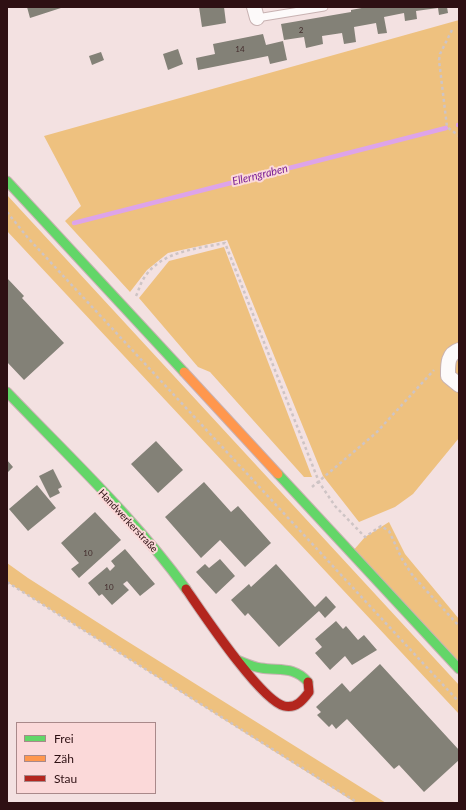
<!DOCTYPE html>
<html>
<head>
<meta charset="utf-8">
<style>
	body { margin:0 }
	#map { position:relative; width:466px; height:810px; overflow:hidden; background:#f3e1e1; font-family:Lato,sans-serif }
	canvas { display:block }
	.frame { position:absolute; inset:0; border:8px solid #2e1013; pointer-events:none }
	.legend { position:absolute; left:16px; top:722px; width:140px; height:72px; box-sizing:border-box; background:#fbd9d9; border:1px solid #a9898a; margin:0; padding:5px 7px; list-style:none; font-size:12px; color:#2e1013 }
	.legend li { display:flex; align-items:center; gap:8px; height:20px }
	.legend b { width:20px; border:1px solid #a9898a }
</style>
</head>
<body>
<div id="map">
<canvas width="466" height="810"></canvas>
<div class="frame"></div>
<ul class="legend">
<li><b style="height:5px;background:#63d668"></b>Frei</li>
<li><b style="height:5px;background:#ff974d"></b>Zäh</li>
<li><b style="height:5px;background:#b3261e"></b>Stau</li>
</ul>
</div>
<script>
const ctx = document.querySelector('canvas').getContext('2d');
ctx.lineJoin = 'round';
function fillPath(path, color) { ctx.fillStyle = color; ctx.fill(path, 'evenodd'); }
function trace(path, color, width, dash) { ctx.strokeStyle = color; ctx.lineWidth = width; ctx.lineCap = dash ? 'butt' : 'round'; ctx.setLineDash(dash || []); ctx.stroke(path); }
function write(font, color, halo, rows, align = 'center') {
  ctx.font = font + ' Lato,sans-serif'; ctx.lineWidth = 4; ctx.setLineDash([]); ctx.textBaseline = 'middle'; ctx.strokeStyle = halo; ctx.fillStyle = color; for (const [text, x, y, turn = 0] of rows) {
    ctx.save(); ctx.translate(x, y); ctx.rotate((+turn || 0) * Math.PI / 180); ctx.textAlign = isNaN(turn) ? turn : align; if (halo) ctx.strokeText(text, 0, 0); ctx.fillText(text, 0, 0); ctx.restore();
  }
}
const green = new Path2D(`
	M459,20V438L413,494L395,507L359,522L323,476L227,240L168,253L147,270L130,292L65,221L81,206L44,136Z
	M7,195L459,685V714L7,231Z
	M224,247L312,477H304L210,372L198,367L139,298L169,261Z
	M389,522L405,554L459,619V668L352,552L365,537Z
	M7,563L28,578L122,638L386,803H356L18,589L7,582Z`);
const stream = new Path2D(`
	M458,125H459
	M74,223L446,128`);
const building = new Path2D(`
	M27,7H64L30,18Z
	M199,7H224L226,23L202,27Z
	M367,7H447L448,13L439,15L438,8L416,11L417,19L405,21L404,13L384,17L387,33L378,34L376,23L354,27L356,42L344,44L342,33L322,36L323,44L306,48L304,37L284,40L281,24L351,12V10Z
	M263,34L266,45L283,41L287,60L270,64L268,56L198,70L196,58L215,54L213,44Z
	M178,49L183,64L168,70L163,54Z
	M101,52L104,60L92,65L89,56Z
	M7,278L24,296L22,298L64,343L24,380L7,362Z
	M156,441L183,470L158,493L131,464Z
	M7,460L13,467L7,473Z
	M53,469L62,487L58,489L60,493L50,498L39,476Z
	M204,482L231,512L238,506L271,543L245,567L220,540L201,558L165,517Z
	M37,485L56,508L28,531L9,509Z
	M95,512L121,540L79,578L71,569L79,563L61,543Z
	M125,549L155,584L140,596L127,581L123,584L129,590L112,605L102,594L99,596L88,583L107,567L110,571L115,566L111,561Z
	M220,559L235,576L216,594L196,572L205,564L209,568Z
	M276,564L315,607L326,596L336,607L325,618L319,611L279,647L248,613L245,616L231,600L249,584L251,587Z
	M336,621L343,629L346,626L358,640L364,635L377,650L352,665L345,656L330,670L315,653L322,647L315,639Z
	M380,664L459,750V760L424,792L399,765L394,769L347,719L336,729L332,724L329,727L317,715L321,712L316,707L342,683L350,692Z`);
const path = new Path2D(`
	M452,30L440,54L439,60L447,127L459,136
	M7,212L28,238L148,367L459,702
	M136,296C139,290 140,284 144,278C161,251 196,249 225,243L319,482L335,506L365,537L381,526L389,531L402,559L413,576L459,626
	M312,487L376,433L434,370
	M7,582L358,803`);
const lane = new Path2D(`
	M257,18L324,7`);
const street = new Path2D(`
	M254,7L257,18
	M459,350C447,354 448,365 448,376L459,385`);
const fast = new Path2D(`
	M7,181L184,372
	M7,392C68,456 134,517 186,589
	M278,474L459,669
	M237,660C245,663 253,667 261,668C280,671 294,666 308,682`);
const slow = new Path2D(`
	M184,372L278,474`);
const jam = new Path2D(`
	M186,589C202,612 260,700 284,706C296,709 303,700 309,692L308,682`);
const numberNames = [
	["2",301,30],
	["14",240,49],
	["10",88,553],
	["10",109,587]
];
const streetNames = [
	["Handwerkerstraße",128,521,47]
];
const waterNames = [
	["Ellerngraben",260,175,-14]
];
fillPath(green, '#eec17f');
trace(stream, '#dda4e9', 4.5);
fillPath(building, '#838177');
trace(lane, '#c8b2b2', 9);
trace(street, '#c8b2b2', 16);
trace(fast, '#c8b2b2', 11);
trace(slow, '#c8b2b2', 11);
trace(jam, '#c8b2b2', 11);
trace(path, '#cec4c5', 2.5, [3, 3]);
trace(lane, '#fdfafa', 7);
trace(street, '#fdfafa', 14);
trace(fast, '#63d668', 9);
trace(slow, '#ff974d', 9);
trace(jam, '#b3261e', 9);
write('8px', '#432c2c', null, numberNames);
write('10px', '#2e1013', '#fbd9d9', streetNames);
write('italic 11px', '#7a1f95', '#fbd9d9', waterNames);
</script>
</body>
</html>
